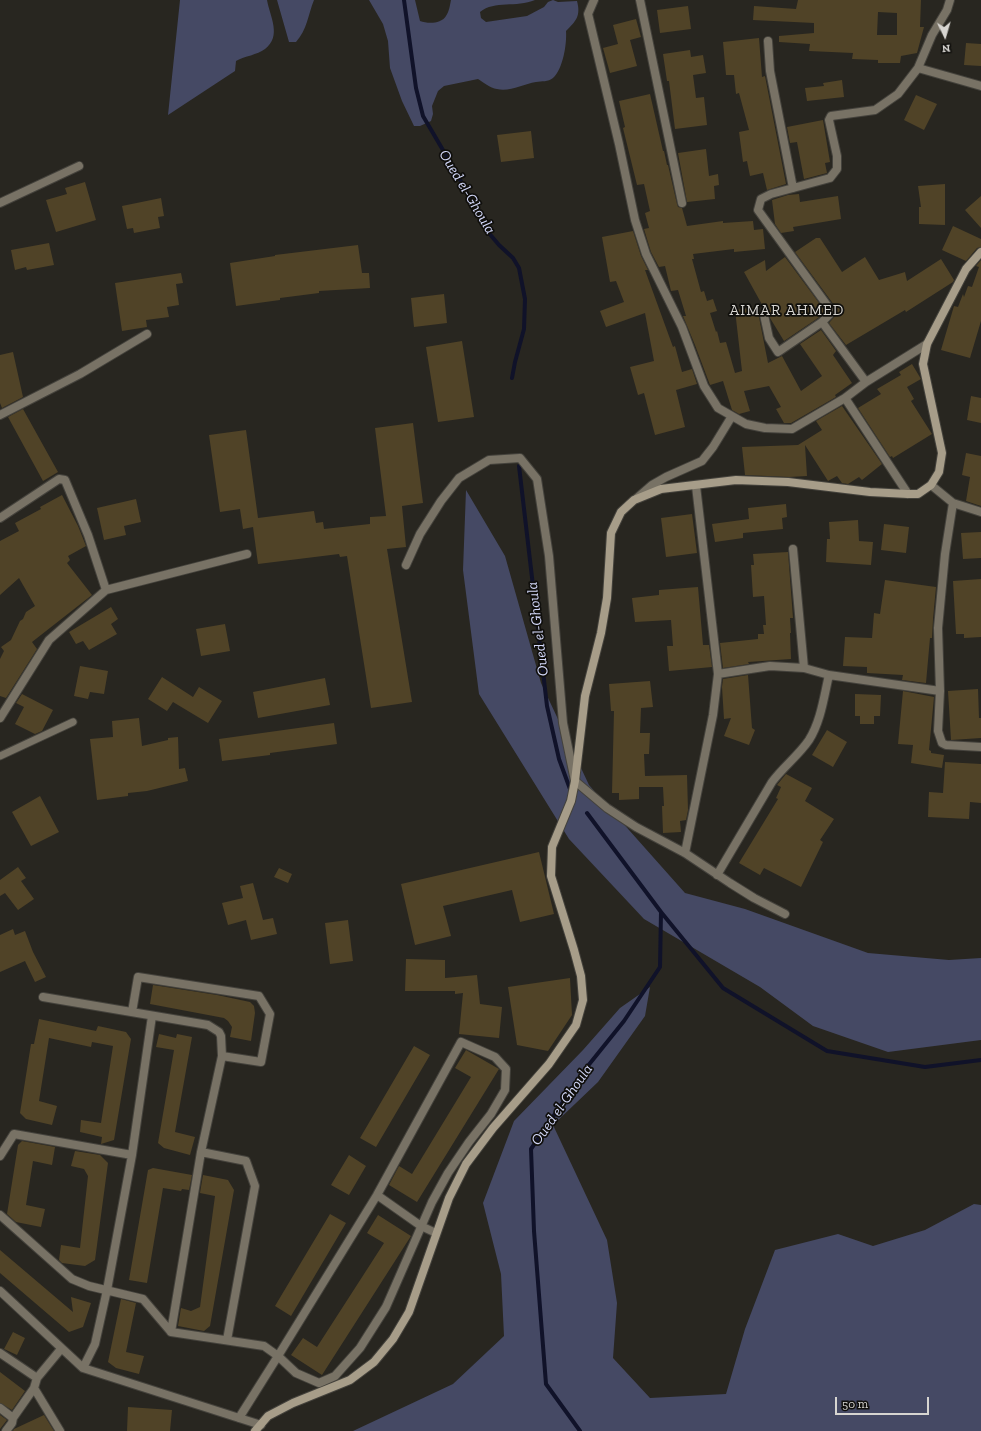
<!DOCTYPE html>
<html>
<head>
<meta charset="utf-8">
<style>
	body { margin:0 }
	#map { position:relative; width:981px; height:1431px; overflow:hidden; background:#282620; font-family:"Zilla Slab",serif }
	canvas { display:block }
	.north { position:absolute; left:925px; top:16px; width:40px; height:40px; -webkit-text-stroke:3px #100f0c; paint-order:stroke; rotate:175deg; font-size:11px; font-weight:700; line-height:16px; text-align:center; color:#d7d5d1 }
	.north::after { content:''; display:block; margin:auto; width:14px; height:18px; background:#d7d5d1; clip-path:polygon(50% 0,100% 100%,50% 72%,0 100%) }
	.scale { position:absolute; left:835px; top:1397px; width:94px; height:18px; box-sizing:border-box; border:2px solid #d7d5d1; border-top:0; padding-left:5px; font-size:12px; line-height:14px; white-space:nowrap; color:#d7d5d1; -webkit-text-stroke:3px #100f0c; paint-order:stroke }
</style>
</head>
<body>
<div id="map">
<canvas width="981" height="1431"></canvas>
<div class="north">N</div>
<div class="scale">50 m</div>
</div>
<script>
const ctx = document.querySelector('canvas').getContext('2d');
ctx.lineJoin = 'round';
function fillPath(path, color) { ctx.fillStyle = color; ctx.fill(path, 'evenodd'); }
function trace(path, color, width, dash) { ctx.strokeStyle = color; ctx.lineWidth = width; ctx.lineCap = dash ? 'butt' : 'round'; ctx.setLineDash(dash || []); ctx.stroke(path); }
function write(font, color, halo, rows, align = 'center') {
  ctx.font = font + ' "Zilla Slab",serif'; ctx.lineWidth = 3.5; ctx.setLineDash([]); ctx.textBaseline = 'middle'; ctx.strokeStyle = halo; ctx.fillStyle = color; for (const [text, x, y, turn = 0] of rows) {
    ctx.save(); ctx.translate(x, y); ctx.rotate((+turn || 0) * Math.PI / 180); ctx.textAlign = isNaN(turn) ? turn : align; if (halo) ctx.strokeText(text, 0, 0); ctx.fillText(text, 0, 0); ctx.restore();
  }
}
const forest = new Path2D(`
	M180,0H267C270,17 282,36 265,49C257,55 245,56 236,61L235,71L168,115Z
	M277,0H314C308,15 307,30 296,42H289Z
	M369,0H415L420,21C428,24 441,24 446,16C449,12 450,5 451,0H535C516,8 495,0 480,12L481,18L486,22L527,16L544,7L548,2L553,0L558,2L577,1C581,16 576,21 566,31C567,44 563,69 553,78C548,82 542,81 536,82C523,84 510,92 497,89C490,88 483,82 478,79L444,86L438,91L432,106L433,114L431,121L420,126H414L402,101L390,68L388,41L383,24Z
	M466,490L505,556L541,683L589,785L685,893L745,909L868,953L949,960L981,958V1040L888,1052L813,1026L760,987L644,919L569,839L479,694L463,570Z
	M650,987L645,1016L598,1082L553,1125L607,1240L617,1303L613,1358L650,1398L726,1394L745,1329L775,1250L838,1234L873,1246L925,1230L974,1204L981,1205V1431H353L453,1384L504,1336L501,1274L483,1203L514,1121L583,1050L620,1008Z`);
const stream = new Path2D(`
	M404,0L416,88L423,116L457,174L488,232L499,245L513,258L519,268L525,299L524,329L515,362L512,378
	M519,466L547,706L559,759L570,789
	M661,912L723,988L827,1051L925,1067L981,1060
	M580,1431L546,1384L534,1231L531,1149L587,1067L624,1021L660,967L661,912L587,813`);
const building = new Path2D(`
	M798,0H921L920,27H924L917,53L901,56L900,63H878V60L852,59L853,53L809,51L810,44L779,42V36L814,33V23L753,20L754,6L796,9ZM878,12L897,13V35H877Z
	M688,6L691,29L660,33L657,10Z
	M636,19L641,37L630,40L637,66L610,73L603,48L618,44L613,25Z
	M759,38L762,77L765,76L786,184L767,190L763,173L750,176L747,161L743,162L739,132L749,130L739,93L736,94L734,75H726L723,42Z
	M966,43L981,44V66L964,65Z
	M690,50L691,57L703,55L706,73L693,75L696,98L704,97L707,125L675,129L669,81H667L663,54Z
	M842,80L844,97L807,101L805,88L824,86L823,83Z
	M650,94L663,151H664L667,165H668L677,204L678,207L682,208L687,226L723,221V223L753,221L754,230L763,229L765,249L734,252V249L693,254L694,259H692L701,292L704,291L707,301L713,299L717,311L710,313L716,332L717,331L720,343L726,342L735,373L742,371L735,310L757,307L768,363L782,356L801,391L822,376L800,344L821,330L836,351L833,355L852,383L835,395L836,397L791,423H784L776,409L781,407L769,386L744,391L750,411L739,414L732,410L723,381L710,385L695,345L683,316H686L678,290L671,291L665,266L659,267L651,252L644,229L649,228L645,213L650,211L644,184L637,185L623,128L625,127L619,101Z
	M916,95L937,104L924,130L904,120Z
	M823,120L830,162L825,163L827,173L804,179L797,142L790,143L787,127Z
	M531,131L534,158L501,162L497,135Z
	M706,149L709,176L718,174L719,185L714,186L715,199L687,202L678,153Z
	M85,182L96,220L56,232L46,200L67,194L65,188Z
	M945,184V225L919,224V207H921L918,186Z
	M799,194L800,202L838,196L841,219L793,227L794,231L781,233L775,224L772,200L788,195Z
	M981,196V228L965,210Z
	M161,198L164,216L158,217L160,228L134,233L133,228L127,229L122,206Z
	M953,226L981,239V247L977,248L966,261L942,250Z
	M633,231L641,256L648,270H645L673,347L675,346L682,372L692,369L697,384L676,390L685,427L655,435L644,393L638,395L630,367L654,361L645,313L606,327L600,311L624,302L616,281L610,282L602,237Z
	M816,238H820L842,272L865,257L879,280L905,272L907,281L941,259L954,280L953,282L906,312L905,310L846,345L829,323L837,314V309L795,252Z
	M49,243L54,265L27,270L26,267L15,270L11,250Z
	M358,245L362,273H369L370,288L319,291V293L280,298V300L236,306L230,263L275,256V255Z
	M785,257L825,311L818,318L784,341L770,318L768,312L765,310L744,272L765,260L766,271Z
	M981,260V321L970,358L941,350L954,306L958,307L963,294L964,297L968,286L972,287L979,267L976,266Z
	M181,273L183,283L176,284L179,305L167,307L169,317L146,320L147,327L122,331L115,283Z
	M444,294L447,323L414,327L411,298Z
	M462,341L474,417L438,422L426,347Z
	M13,352L23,397L2,408L0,403V355Z
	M912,364L921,379L907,387L914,399L911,401L932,434L893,458L892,456L890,457L858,408L881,394L877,389L901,375L899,372Z
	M971,396L981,398V423L967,420Z
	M842,406L882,464L862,480L859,477L848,484L842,483L837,476L828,481L805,445L807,476L789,477L745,475L742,447L798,445L822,430L816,421Z
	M23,409L58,472L43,481L8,417Z
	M413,423L423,503L402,506L406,547L387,549L412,702L371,708L347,556L340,557L339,554L258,564L253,527L243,529L240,509L220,512L209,435L246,430L258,518L314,511L316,523L323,522L324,529L370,524V517L386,516L375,428Z
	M966,453L981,456V506L966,501L970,477L962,475Z
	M62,495L78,526L86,546L68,556L70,560L67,563L92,595L32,642L37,649L6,698L0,696V659L4,651L1,647L11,640L20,621L23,619L26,612L35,606L19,578L0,595V541L19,531L15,523L41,509L40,507Z
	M136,499L141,522L124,526L126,535L104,540L97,508Z
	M786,504L787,517L782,518L783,529L743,533V538L715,542L712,524L749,519L748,508Z
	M692,514L697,553L666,557L661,518Z
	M858,520L859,541L873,542L871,565L826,562L827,539H830L829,522Z
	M884,524L909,527L906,553L881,550Z
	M981,532V558L963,559L961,533Z
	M788,552L793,618H790L791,633H790L791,659L748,662L749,664L723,668L720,643L758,639V634H764L763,625H766L764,596L753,597L751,565H754L753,554Z
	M981,579V637L964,638V634H956L953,581Z
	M885,580L936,587L933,619L932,638H930L926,683L902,680L903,675L867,673V667L843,666L845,637L872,638L874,613L880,614Z
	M698,587L703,645H709L712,667L669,671L667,646H673L671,620L635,622L632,598L659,595V590Z
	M111,607L118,619L111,624L117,634L89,650L83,641L76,644L69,632Z
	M225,624L230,651L201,656L196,629Z
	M80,666L108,671L104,694L90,692L88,699L74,696Z
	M748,675L752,728L755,730L749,745L724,736L731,718L724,719L722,687L723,679Z
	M162,677L193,697L199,687L222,701L208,723L173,702L167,711L148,699Z
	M325,678L330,705L258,718L253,692Z
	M650,681L653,707L641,708L640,733H650L649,754H644L645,776L687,775L688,810L686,820L680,821L681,832L663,833L662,806H664L663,787H639V799L619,800V793H612L614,711H611L609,684Z
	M978,689L979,718H981V738L951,740L948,691Z
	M903,691L934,697L929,750L931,751V753L944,755L942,768L911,763L913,745L898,744Z
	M22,694L53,710L42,731L35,734L15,724L24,707L16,703Z
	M855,694L881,695L880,716H874V724H860V716H855Z
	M139,718L142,746L168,740V738L178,737L179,769L185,768L188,781L147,791L128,793V796L97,800L90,739L113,737L112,721Z
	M334,723L337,744L270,753V755L222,761L219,739Z
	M827,730L847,742L833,767L812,755Z
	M945,762L981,764V803L970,802L969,819L928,817L929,792L943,793Z
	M786,774L812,788L805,801L834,819L820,840L823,842L801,887L764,868L760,875L739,863L778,799L776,798L781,787L777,785Z
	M40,796L59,832L31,846L12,812Z
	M539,852L554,914L520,922L512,890L443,906L451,936L415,945L401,884Z
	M18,867L26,878L21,881L34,899L18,910L5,893L0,896V880Z
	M279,868L292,874L288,883L274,877Z
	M253,883L263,920L273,918L277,934L251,940L246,920L228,925L222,903L243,898L240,886Z
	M348,920L353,961L330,964L325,923Z
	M13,929L15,935L25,931L33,952L46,977L35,982L25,961L0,972V935Z
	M406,959L445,960V978L477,975L480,1004L502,1007L499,1038L459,1034L463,993L455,994V991H405Z
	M570,978L572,1015L548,1051L517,1045L508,987Z
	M153,985L217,995L250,1002L254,1006L255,1013L251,1041L230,1037L232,1027L228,1021L224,1018L150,1004Z
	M39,1019L96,1031L98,1026L126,1032L131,1039L114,1140L101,1144L102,1137L80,1132L81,1120L101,1123L113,1046L92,1042L91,1047L49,1038L39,1101L57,1106L52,1125L26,1119L20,1113L31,1044H34Z
	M159,1034L176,1038L177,1034L192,1037L175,1132L195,1137L190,1155L164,1148L158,1143L174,1050L156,1047Z
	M414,1046L430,1055L376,1147L360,1138Z
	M466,1050L499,1069L417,1202L389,1185L399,1166L412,1174L471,1077L455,1068Z
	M22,1141L55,1147L52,1165L33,1161L26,1205L45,1209L41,1227L16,1222L7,1214L18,1145Z
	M75,1151L100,1155L108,1163L95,1260L85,1266L62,1263L59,1260L61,1245L80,1248L88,1176L84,1169L71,1166Z
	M349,1155L366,1166L349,1195L331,1185Z
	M153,1168L192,1175L189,1190L182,1189L181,1191L163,1188L147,1283L129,1280L148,1170Z
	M203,1175L228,1180L234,1190L210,1326L204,1331L178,1326L181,1308L191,1311L200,1307L215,1196L200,1193Z
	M330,1214L346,1223L291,1316L275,1306Z
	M378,1215L411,1236L322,1375L291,1355L303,1338L317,1347L384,1243L367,1233Z
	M0,1250L73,1312L71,1297L91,1303L83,1327L69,1332L0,1273Z
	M121,1299L136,1303L126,1352L144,1356L139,1374L116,1368L108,1362Z
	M13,1332L25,1338L17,1355L4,1349Z
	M0,1372L25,1391L12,1410L0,1403Z
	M128,1407L172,1410L170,1431H127Z
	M0,1415L7,1420L0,1429Z
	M44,1415L54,1431H13L14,1429Z`);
const service = new Path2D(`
	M0,756L73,722`);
const minor = new Path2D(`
	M594,0L588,14L619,144L635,220L646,254L682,327L704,386L718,408L732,416L713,447L702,461L666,477L652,485L637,498
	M640,0L682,203
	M768,41L770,71L793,188
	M918,68L981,86
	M0,203L79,166
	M764,315L769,338L778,352L822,322L832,312L758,210L761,199L771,194L830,178L837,169V156L829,120L831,116L875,110L898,94L918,68L932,35L947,10L950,0
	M822,322L866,382
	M845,398L908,494
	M0,415L80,374L147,334
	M732,416L746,424L765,428L792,429L845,398L866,382L927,344
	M931,485L953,503L981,512
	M953,503L945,554L938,628L940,691L938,731L942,743L946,745L981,747
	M0,518L59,479L65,480L88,535L106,590
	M793,549L804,668
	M406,565L420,534L441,501L459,478L489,460L520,458L537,479L549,556L563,723L575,781L607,808L636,827L685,853L730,883L754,898L785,914
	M718,674L770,666L804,668L829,675L940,691
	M0,718L49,640L106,590L247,554
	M685,853L713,715L718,674L696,486
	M717,875L772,782C783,767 799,755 809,740C821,721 824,696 829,675
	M43,997L208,1025L219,1032L221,1036L222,1056L201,1152L171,1332
	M132,1012L138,977L259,996L270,1014L261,1062L222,1056
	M201,1152L246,1161L255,1186L227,1340
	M0,1156L14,1134L132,1155
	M377,1195L421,1226L436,1233
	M0,1215L72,1279L89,1286L143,1299L171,1332L264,1346L278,1356L296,1373L319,1383L335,1376L360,1348L386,1307L432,1202L448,1173L469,1142L491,1114L505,1090L506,1069L495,1057L461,1042L377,1195L278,1356L239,1418
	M0,1291L83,1368L261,1425
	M0,1353L37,1378
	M83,1368L95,1344L107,1290L132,1155L152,1016
	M34,1388L60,1431
	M0,1408L13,1418
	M6,1431L12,1423L13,1418L34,1388L37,1378L61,1349`);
const secondary = new Path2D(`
	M255,1431L268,1416L293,1403L350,1380L374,1362L393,1339L409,1312L449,1198L466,1164L493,1128L549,1064L576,1025L583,1000L581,976L574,950L551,876L552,847L571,801L575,781L585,696L601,633L607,598L611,533L621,512L634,500L661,489L736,480L788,482L870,492L908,494H918L931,485L939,472L942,453L923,364L927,344L966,269L981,252`);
const waterNames = [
	["Oued el-Ghoula",467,192,59],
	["Oued el-Ghoula",538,629,-97],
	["Oued el-Ghoula",562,1105,-55]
];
const neighbourhoodNames = [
	["AIMAR AHMED",787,311]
];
fillPath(forest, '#454964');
trace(stream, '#101229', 4);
fillPath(building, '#504327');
trace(service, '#44423c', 9);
trace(minor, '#44423c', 10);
trace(secondary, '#44423c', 10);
trace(service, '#787265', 7);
trace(minor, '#787265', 8);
trace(secondary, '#a79d89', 8);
write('italic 15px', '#d3d8f9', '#100f0c', waterNames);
ctx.letterSpacing = '1px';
write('15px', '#d7d5d1', '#100f0c', neighbourhoodNames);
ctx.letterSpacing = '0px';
</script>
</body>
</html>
